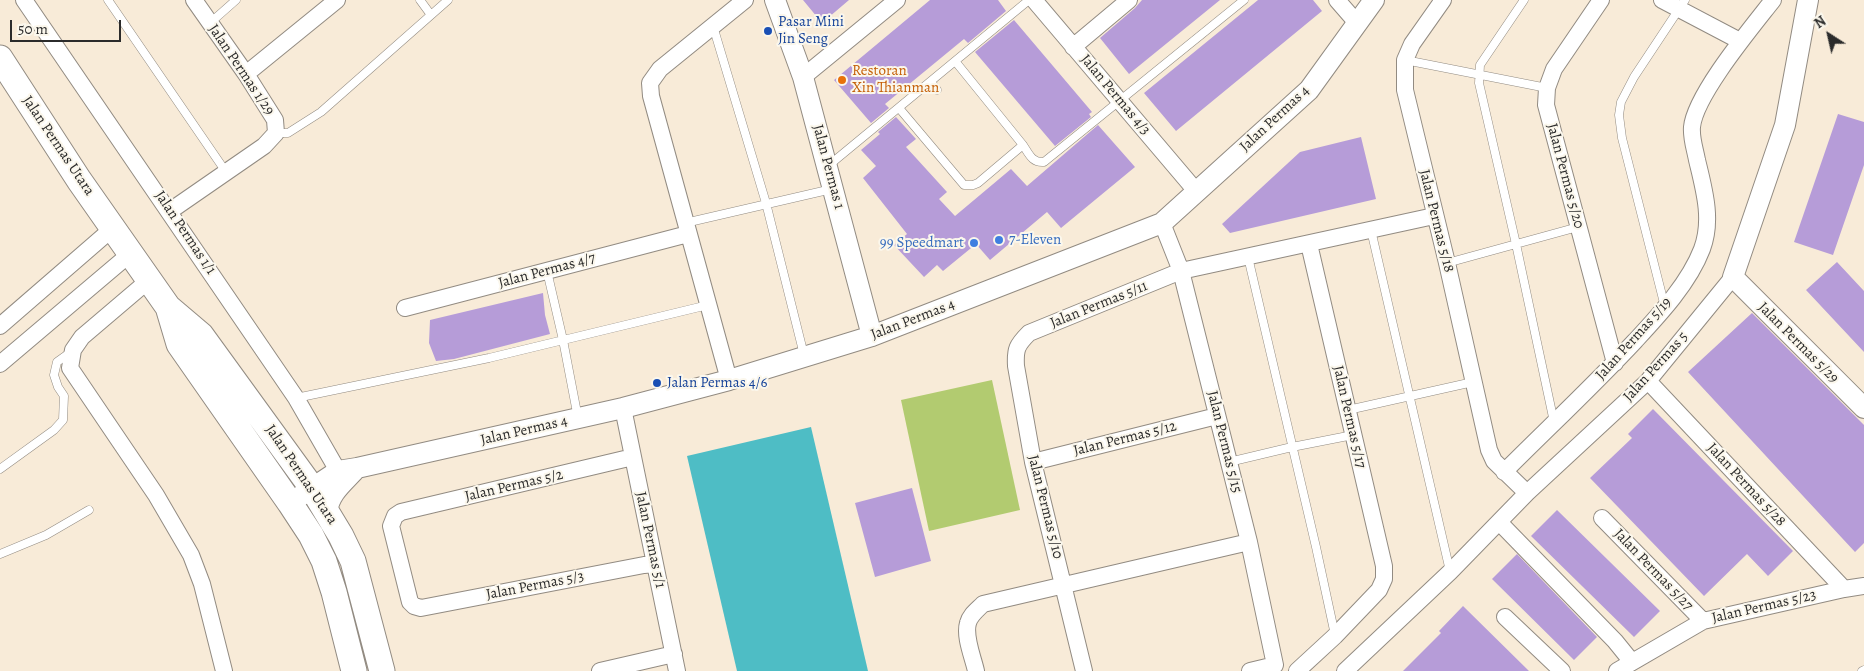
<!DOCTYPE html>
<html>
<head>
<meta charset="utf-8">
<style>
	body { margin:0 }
	#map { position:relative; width:1864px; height:671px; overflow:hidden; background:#f8ebd8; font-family:Alegreya,serif }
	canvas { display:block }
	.north { position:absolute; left:1804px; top:10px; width:50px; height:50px; -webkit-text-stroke:4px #fbf7ec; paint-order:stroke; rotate:325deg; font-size:14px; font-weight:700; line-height:20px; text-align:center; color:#2b2b2b }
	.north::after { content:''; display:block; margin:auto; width:18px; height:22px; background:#2b2b2b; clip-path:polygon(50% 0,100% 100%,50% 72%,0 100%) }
	.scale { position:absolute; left:10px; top:20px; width:111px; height:22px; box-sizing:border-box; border:2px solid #2b2b2b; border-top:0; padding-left:6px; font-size:15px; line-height:18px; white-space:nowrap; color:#2b2b2b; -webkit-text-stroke:4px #fbf7ec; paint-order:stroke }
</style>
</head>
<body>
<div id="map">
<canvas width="1864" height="671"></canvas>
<div class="north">N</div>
<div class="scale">50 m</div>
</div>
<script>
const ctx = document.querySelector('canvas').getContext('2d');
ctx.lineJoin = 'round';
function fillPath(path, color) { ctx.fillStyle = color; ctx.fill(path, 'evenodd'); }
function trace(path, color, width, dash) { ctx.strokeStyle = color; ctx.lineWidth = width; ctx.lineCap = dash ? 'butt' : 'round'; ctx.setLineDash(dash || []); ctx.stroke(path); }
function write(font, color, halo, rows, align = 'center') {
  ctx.font = font + ' Alegreya,serif'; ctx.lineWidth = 4; ctx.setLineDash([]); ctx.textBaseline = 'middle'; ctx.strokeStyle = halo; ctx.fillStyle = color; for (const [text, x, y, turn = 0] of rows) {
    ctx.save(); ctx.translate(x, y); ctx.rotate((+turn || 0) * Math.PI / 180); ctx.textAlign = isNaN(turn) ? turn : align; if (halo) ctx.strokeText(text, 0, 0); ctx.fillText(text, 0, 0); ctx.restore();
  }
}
const green = new Path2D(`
	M992,380L1020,510L929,531L901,400Z`);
const water = new Path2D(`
	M811,427L868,671H737L687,456Z`);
const building = new Path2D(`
	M803,0H849L822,23Z
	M930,0H998L1006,11L968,43L964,39L885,104L889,108L871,123L834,80Z
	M1142,0H1220L1129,74L1100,38L1135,8Z
	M1258,0H1313L1322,11L1176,131L1144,93Z
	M1014,20L1092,112L1089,114L1091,117L1055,146L975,52Z
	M1838,114L1864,122V165L1833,255L1794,242Z
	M896,117L916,139L906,147L947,192L939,199L955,216L1011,169L1027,186L1098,125L1135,167L1061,228L1047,212L990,260L976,244L943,271L937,265L924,277L894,245L907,234L863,178L876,166L861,150L880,134L878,132Z
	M1361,137L1376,199L1230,233L1222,224L1300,152Z
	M1837,262L1864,291V352L1806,290Z
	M543,293L545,315L550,334L454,359L436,361L429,343L430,320Z
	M1752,313L1864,425V543L1855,552L1688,372Z
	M1653,409L1793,551L1768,576L1747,554L1704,596L1590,478L1632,438L1628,434Z
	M912,488L931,561L875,577L855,503Z
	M1557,510L1660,611L1634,637L1531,536Z
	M1517,554L1597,637L1574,660L1492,579Z
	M1463,606L1529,671H1403L1441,633L1439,631Z`);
const service = new Path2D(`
	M108,0L226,172
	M420,0L431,15
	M1524,0L1480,65L1479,83L1516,244L1554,422
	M210,23L236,0
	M713,26L766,203L804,355
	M1405,60L1547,88
	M955,61L1023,145C1029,154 1032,163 1044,162L1244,0
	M931,82L937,90
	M899,108L964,185H973L978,183L1023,145
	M276,133H288L321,112L448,0
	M828,166L1029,0
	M685,223L832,189
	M1371,230L1450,571
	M1248,257L1316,547L1335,635
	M1447,263L1578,227
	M547,271L563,340L578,418
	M1665,307L1622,138L1619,115L1621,102L1634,77L1685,0
	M296,398L489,358L708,305
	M1348,410L1473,382
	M1229,462L1292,447L1353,435
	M0,469L54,430L63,420L64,396L58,387L54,375L57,362L71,352
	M0,554L46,535L89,510
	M1862,671L1864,670`);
const minor = new Path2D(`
	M24,0L296,398L338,471
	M1034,0L1196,191
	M1337,0L1357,23
	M1443,0L1412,44L1405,60V90L1447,263L1489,450L1494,461L1527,493
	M1601,0L1554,69L1547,88L1546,105L1615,363
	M1662,0L1740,41
	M1073,47L1129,0
	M246,74L337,0
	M803,77L897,0
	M170,211L264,146L276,133L275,120L246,74L194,0
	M1162,223L1181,271L1249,542L1275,665
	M149,280L82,337L73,350L70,368L156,495L191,555L202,584L224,671
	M405,308L688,234
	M0,326L113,228
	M0,364L131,253
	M729,380L651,96L650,83L660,69L745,0
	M1648,381L1844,589
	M623,408L677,671
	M633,457L401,512L395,516L391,526L410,602L414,606L421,608L644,565L655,564
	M1033,462L1217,416
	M1504,472C1548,428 1593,386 1635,341C1660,314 1689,283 1702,249C1713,220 1704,189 1697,160C1695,149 1691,138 1692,127C1695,95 1752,27 1773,0
	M1602,518L1703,621
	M1499,522L1615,641L1632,662
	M1505,617L1562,671
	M600,671L674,654
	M976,671C973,657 964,637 968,623C970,615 977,610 983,604L1249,542
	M1084,671L1033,462L1016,366C1015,349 1017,345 1029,333L1181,271L1434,216
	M1250,671L1275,665
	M1297,671L1335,636L1379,590L1384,579V566L1309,244
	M1345,671L1450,572L1527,493L1648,381L1733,277
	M1617,671L1703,621L1844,589L1864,586`);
const tertiary = new Path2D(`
	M775,0L803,77L872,336
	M1808,0L1785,125L1733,277L1864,408
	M290,503L338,471L357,468L623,408L729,380L872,336L1162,223L1309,90L1374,0
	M327,511C330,493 342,484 354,471`);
const primary = new Path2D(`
	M0,58L79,180L168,307L201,335L312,488L341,536L353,561L382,671
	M168,307L179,344L290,503L311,535L324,561L334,592L354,671`);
const markers = [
	[768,31,5,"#1a4fb4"],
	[842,80,5,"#e8710a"],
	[999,240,5,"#3f7fe0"],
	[974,243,5,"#3f7fe0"],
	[657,383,5,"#1a4fb4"]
];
const transitNames = [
	["Pasar Mini",778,22],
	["Jin Seng",778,39],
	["Jalan Permas 4/6",667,383]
];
const streetNames = [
	["Jalan Permas 1/29",241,70,56],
	["Jalan Permas 4/3",1115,95,50],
	["Jalan Permas 4",1275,119,-43],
	["Jalan Permas Utara",58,146,56],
	["Jalan Permas 1",828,167,75],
	["Jalan Permas 5/20",1565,176,75],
	["Jalan Permas 5/18",1436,221,76],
	["Jalan Permas 1/1",185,233,56],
	["Jalan Permas 4/7",547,271,-15],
	["Jalan Permas 5/11",1099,305,-22],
	["Jalan Permas 4",913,320,-21],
	["Jalan Permas 5/19",1634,339,-48],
	["Jalan Permas 5/29",1798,343,45],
	["Jalan Permas 5",1656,367,-48],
	["Jalan Permas 5/17",1349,417,77],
	["Jalan Permas 4",524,431,-13],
	["Jalan Permas 5/12",1125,439,-14],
	["Jalan Permas 5/15",1224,442,76],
	["Jalan Permas Utara",301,475,56],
	["Jalan Permas 5/28",1746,485,47],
	["Jalan Permas 5/2",514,486,-13],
	["Jalan Permas 5/10",1045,507,76],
	["Jalan Permas 5/1",650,540,78],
	["Jalan Permas 5/27",1653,570,46],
	["Jalan Permas 5/3",535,586,-11],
	["Jalan Permas 5/23",1764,607,-13]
];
const foodNames = [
	["Restoran",852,71],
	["Xin Thianman",852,88]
];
const shopNames = [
	["7-Eleven",1009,240],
	["99 Speedmart",964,243,"right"]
];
fillPath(green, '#b2cb70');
fillPath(water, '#4ebdc5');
fillPath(building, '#b69cd8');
trace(service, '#928b82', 9);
trace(minor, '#928b82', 18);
trace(tertiary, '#928b82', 22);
trace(primary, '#928b82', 27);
trace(service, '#fff', 8);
trace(minor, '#fff', 16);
trace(tertiary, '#fff', 20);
trace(primary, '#fff', 25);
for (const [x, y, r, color] of markers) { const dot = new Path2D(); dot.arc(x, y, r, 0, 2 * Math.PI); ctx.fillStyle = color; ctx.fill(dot); trace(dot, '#fbf7ec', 2); }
write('15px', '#164399', '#fbf7ec', transitNames, 'left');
write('15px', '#2b2b2b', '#fbf7ec', streetNames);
write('15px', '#c56008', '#fbf7ec', foodNames, 'left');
write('15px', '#366cbe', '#fbf7ec', shopNames, 'left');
</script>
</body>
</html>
